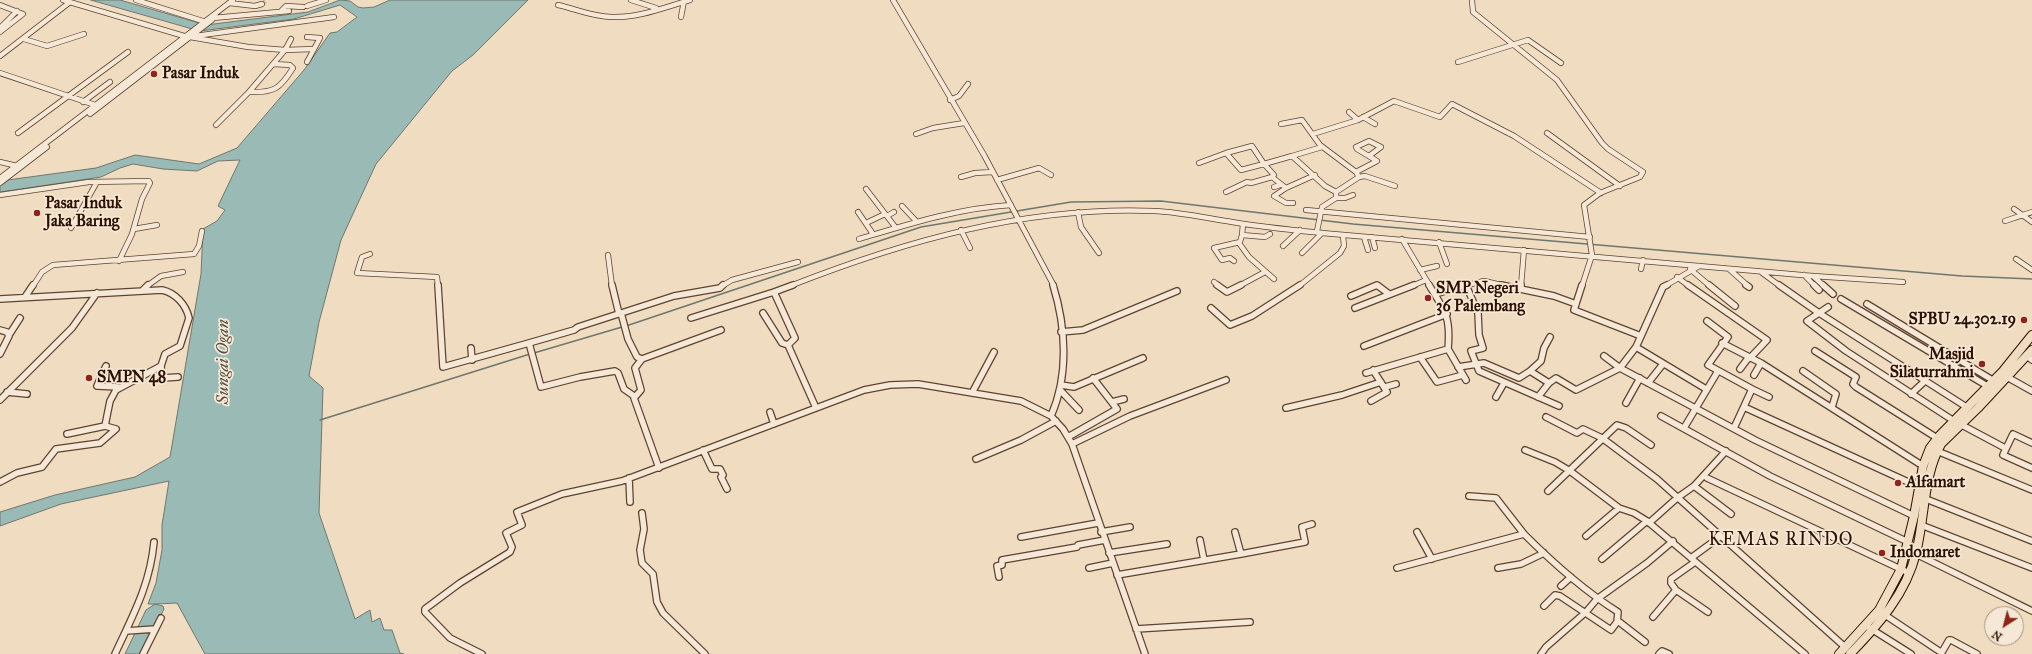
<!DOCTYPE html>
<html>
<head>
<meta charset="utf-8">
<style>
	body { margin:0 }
	#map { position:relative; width:2032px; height:654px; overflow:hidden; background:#f0dcc0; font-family:"IM FELL Great Primer",serif }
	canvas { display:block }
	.north { position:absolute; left:1984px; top:606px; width:40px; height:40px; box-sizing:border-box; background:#f5e8d6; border:1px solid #a59280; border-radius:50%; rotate:216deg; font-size:11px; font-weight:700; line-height:16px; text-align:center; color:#2e1000 }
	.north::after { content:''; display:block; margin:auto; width:14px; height:18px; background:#8f2418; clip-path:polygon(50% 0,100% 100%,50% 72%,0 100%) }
</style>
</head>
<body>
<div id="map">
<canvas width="2032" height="654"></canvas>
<div class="north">N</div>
</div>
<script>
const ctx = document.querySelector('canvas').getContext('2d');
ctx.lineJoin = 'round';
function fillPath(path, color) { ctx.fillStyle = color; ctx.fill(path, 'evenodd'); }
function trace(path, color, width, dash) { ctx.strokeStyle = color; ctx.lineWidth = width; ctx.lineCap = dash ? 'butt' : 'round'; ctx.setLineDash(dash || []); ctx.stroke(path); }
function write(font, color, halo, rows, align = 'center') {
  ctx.font = font + ' "IM FELL Great Primer",serif'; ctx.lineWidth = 3.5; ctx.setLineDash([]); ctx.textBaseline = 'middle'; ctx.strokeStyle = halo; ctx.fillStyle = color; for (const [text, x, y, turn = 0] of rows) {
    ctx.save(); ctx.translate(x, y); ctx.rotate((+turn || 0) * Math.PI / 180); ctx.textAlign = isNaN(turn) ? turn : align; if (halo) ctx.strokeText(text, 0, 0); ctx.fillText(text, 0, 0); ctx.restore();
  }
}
const water = new Path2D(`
	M91,0H120L206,25L308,12L340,0L350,1L358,7L363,8L374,7L390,0H528L473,55L452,71L376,164L341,240L319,322L309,376L323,388L319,513L355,619L370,610L372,622L380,618L384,630H392L400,653L404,654H205L177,603L155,604L163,606L164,609L141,654H125L146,610L155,604H148L156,583L162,550V525L169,481L61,504L0,526V512L55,495L135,477L170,457L201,274L203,229L217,221L225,210L218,206L240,160L218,161L197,171L163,169L133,164L120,168L101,177L0,192V181L96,168L135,155L199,164L237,148L304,70L330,33L337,32L357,17L340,5L294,19L200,31Z`);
const stream = new Path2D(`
	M626,326L921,227L1071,202L1161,201L1353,224L1962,276L2032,279
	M534,353L622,327
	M320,420L530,354`);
const minorTunnel = new Path2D(`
	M262,4L267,0`);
const minorFar1 = new Path2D(`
	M63,0L184,36
	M136,0L206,22
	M631,0L656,8
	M893,0L984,155L1054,286
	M1472,0L1473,12L1557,80L1602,143L1608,149L1643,172L1640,177L1600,193L1584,205L1592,255L1582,286
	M229,3L255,6L262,4
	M0,5L23,14L0,32
	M558,5C576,9 593,17 612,17C639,18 665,7 690,0
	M307,6L326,0
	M280,12L286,6L303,7
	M681,17L684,1
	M213,18L289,11
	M0,28L17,11
	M195,36L334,17
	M190,37L248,47L285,50L249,92L216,125
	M307,37L320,38L307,62
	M24,39L47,46L84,34
	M291,39L285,50L314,49
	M0,56L70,2
	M1458,62L1528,40L1561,63
	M0,73L98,106
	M249,92C274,93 280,89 293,68L290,65L274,64
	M950,100L959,96L968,84
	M83,102L110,82
	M1349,112L1358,120
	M90,114L212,20L216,13
	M1363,117L1375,124
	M1281,124L1302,120L1320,145L1356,172
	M18,133L128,52
	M1547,133L1620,186
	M916,134L933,128L964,123
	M1313,134L1358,120L1394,101L1440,117L1452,104L1514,136L1601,193
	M1252,146L1264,164L1241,170L1226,153Z
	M1292,156L1322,147
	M0,162L17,166
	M1199,163L1226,153
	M1264,164L1274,175L1272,177L1286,188
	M1264,164L1292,156L1325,186L1336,192
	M961,177L975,173L993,172
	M1359,177L1365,176L1395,186
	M0,178L233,0
	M997,180L1039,168L1051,175
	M0,183L47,147
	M1274,187L1280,185
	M866,189L896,228
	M1226,192L1247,182L1251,183L1272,177
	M0,195L89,182L149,181L150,183L142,199L132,234L119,261
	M1336,198H1345L1353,195
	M1293,203H1286L1274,196L1286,188L1315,175
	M902,206L917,222
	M2014,209L2032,222
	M1306,210L1590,237
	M858,212L873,234
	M1078,212L1081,227L1099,253
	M887,216L894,212
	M2005,221L2032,212
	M866,223L885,214
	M1243,224L1242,235L1265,237L1270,234
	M71,228L97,182
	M134,229L157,225
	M961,230L970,248
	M1317,231L1322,207L1336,198V192L1359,177L1356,172L1377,161L1357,149L1356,147L1369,141L1381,147L1369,156
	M1364,237L1368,250
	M1372,237L1375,248
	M859,239C909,224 959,208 1011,205
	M1402,239L1430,286
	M1439,242L1447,264
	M1239,243L1249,257L1274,279
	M1283,246L1300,230
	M1302,253L1322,233
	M370,254L362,257L357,273L437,277L438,286
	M608,255L612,286
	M2016,259L2032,270
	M1234,261L1230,258L1222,260L1214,248L1240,242L1242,235
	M1641,269L1643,260
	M1690,269L1710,286
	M1729,269L1748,286
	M1420,270L1437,266
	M1761,272L1780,286
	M1804,275L1815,286
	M1813,276L1824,286
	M1677,277L1689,286
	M1214,282L1219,286
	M33,286L42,272L53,265L194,254L199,246L202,231
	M147,286L161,276L183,272
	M722,286L732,280L798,262
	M790,286C907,240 1028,206 1154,211C1180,212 1206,218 1232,222C1261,227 1292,230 1322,233L1813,276L1903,282
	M1239,286L1265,272
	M1299,286L1340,253L1344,246L1343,236
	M1375,286H1378
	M1412,286L1426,280
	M1463,286L1484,281L1506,286
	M1521,286L1524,250
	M1665,286L1699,266`);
const minor = new Path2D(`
	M438,285L443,367L529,343L541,387L580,377L615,371L618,373L624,389L634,396
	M612,285L619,314
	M1217,285L1227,292L1241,285
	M1466,285L1478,313L1479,335L1483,348L1471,351L1479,371L1559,406
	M1501,285L1554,296L1576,304
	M1582,285L1574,310L1641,336L1636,347L1620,368L1755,440L1914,516
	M1688,285L1767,340L1750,358
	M1709,285L1735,306
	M1746,285L1749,287
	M1779,285L1819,313L1828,307
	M1814,285L1819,290
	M1823,285L1833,294
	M1521,289V285
	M143,290L148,285
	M774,292L793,285
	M1435,294L1466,285
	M1351,296L1377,285L1389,294
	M25,297L33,285
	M0,299L162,290C176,293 186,305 189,318L180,346L165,354L161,366L116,390L110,401L105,426
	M1841,299L1989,387
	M1867,304L1994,381
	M1211,308L1230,325L1252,316L1300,285
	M1355,308L1414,285
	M621,313L628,339L637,357L642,359
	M763,313L782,343L788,345
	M691,318L774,292L795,338L788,345L816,408
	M1707,321L1728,337L1708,365L1752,389L1734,428
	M0,330L7,332L9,336L0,354
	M1061,332L1083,330L1177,291
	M9,335L20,318
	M1641,336L1663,287L1667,285
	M529,343L574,330L578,327L674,296L720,288L723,285
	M1722,343L1761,363L1923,466
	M1364,346L1447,314
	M1636,347L1706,389
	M471,348L472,360
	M1448,349L1466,380
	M1815,351L1856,377L1853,384L1856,387L1937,438
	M2027,356L2032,360
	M1420,357L1437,382L1463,375
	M106,366L97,386L119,387
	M161,366L162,378L178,377
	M1458,367L1484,363L1519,378L1530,371
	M1740,369L1749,357
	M1803,371L1836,394L1832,407
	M1366,373L1448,349C1451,317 1445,311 1429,285
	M1754,375L1761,363
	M2007,377L2032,391
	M1549,383L1530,371L1541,361L1544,348L1550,337
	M1648,383L1663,364
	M1061,385L1074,387L1143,358
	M1385,387L1396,384
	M1752,389L1769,397
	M1061,391L1079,410
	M7,392L27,394
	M972,393L994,352
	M1911,394L1926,380
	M1496,397L1504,383
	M1538,397L1549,383L1556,378L1576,390L1620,368L1604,356
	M0,400L72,328L97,293
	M1371,401L1387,392L1373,370
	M1112,402L1124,399
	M1626,403L1640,378
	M1744,407L1919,487
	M1286,408L1342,395L1381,382
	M770,412L774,424
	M1051,416C1069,375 1066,327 1053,285
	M1661,416L1770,476L1908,542
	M1546,417L1577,433L1583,429L1602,438L1657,479L1845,647
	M1954,421L1846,351L1807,321L1819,313L1968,408
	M1960,424L2005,448
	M1684,428L1718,371
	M1068,437L1117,409L1093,378
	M2032,443L2013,434L2003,455L2032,468
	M1072,444L1130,416L1226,380
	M703,450L712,469H720L723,475L721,477L727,489
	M1525,450L1555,462L1570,471L1619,508L1634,513L1647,521L1805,654
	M1726,451L1694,486L1731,514
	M1937,451L2032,490
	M976,459L1021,440L1056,421
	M659,468L634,398L641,390L635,368L642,359L721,330
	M629,478L630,502
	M1707,478L1909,573
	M0,482L17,473L42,467L56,449L100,443L116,429L105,426L67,434
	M1548,491L1617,425L1626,428L1651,445
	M1469,496L1496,498L1524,534
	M1926,499L2032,541
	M642,513L644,529L640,550L642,563L653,574L657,602L663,613L705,654
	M1649,523L1677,498L1694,486
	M1921,525L2032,568
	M1101,532L1130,527
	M1417,532L1432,559
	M1586,536L1619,508
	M1021,537L1098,523
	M1200,540L1204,560
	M1109,553L1167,544
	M1241,554L1305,542L1302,527L1312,524
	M1916,554L2032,611
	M1691,558L1721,536
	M1602,559L1647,521
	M1089,568L1113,563
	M1397,568L1524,534C1553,563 1583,590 1618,612L1617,622L1611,630L1560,596L1555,595L1544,606
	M1498,568L1521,564L1544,553
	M1117,575L1241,554L1235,532
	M999,577L997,566L1002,565V560L1077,547L1078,545L1105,540
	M1561,586L1571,577
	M1676,590L1708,612
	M1885,615L1939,651L1942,652L1949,640H1951L1977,654
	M1653,617L1676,590L1671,583V579L1695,562
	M1618,621L1645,642
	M1865,625L1911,654
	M1136,629L1250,622
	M126,631L155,629
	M115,654C133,615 150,585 154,542
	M143,654L161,618
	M482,654L450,638L425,612V609L460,583L510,552L512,547L506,533L522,525L517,512L562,494L622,481L864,390L890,385L918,384L1021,401L1051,416L1063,429L1072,444L1145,654
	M1541,654L1546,647L1586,612L1597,599L1647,563L1673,541
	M1659,654L1662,651L1669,654`);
const highway = new Path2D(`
	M1839,654L1879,610L1901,569L1914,516L1923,466L1930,448L1940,435L2003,371L2032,335
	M1850,654C1878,625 1906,594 1916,553C1925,518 1923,476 1941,444L1978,408L2032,350`);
const markers = [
	[154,74,4,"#8f2418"],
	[37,213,4,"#8f2418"],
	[1428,298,4,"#8f2418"],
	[2024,320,4,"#8f2418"],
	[1982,364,4,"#8f2418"],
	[89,378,4,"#8f2418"],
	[1898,483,4,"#8f2418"],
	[1882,553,4,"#8f2418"]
];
const poiNames = [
	["Pasar Induk",162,74],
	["Pasar Induk",45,204],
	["Jaka Baring",45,222],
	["SMP Negeri",1436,289],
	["36 Palembang",1436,307],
	["SPBU 24.302.19",2016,320,"right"],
	["Masjid",1974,355,"right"],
	["Silaturrahmi",1974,373,"right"],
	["SMPN 48",97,378],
	["Alfamart",1906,483],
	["Indomaret",1890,553]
];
const waterNames = [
	["Sungai Ogan",224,362,-90]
];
const quarterNames = [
	["KEMAS RINDO",1781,541]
];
fillPath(water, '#9abbb5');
trace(water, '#6f776d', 1);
trace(stream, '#6f776d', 1.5);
trace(minorTunnel, '#d3bda3', 4.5, [4.5, 2]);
trace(minorFar1, '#5e4330', 6);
trace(minor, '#5e4330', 8);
trace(highway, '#2e1000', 10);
trace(minorFar1, '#f5e8d6', 4.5);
trace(minor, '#f5e8d6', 5.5);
trace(highway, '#f0dcc0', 8);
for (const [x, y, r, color] of markers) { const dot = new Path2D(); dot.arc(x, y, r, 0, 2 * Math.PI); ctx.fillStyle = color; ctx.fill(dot); trace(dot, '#f5e8d6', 1.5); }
write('bold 16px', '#2e1000', '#f5e8d6', poiNames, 'left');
write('italic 17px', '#544c3f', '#f5e8d6', waterNames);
ctx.letterSpacing = '1px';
write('18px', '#2e1000', '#f5e8d6', quarterNames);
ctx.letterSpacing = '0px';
</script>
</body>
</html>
